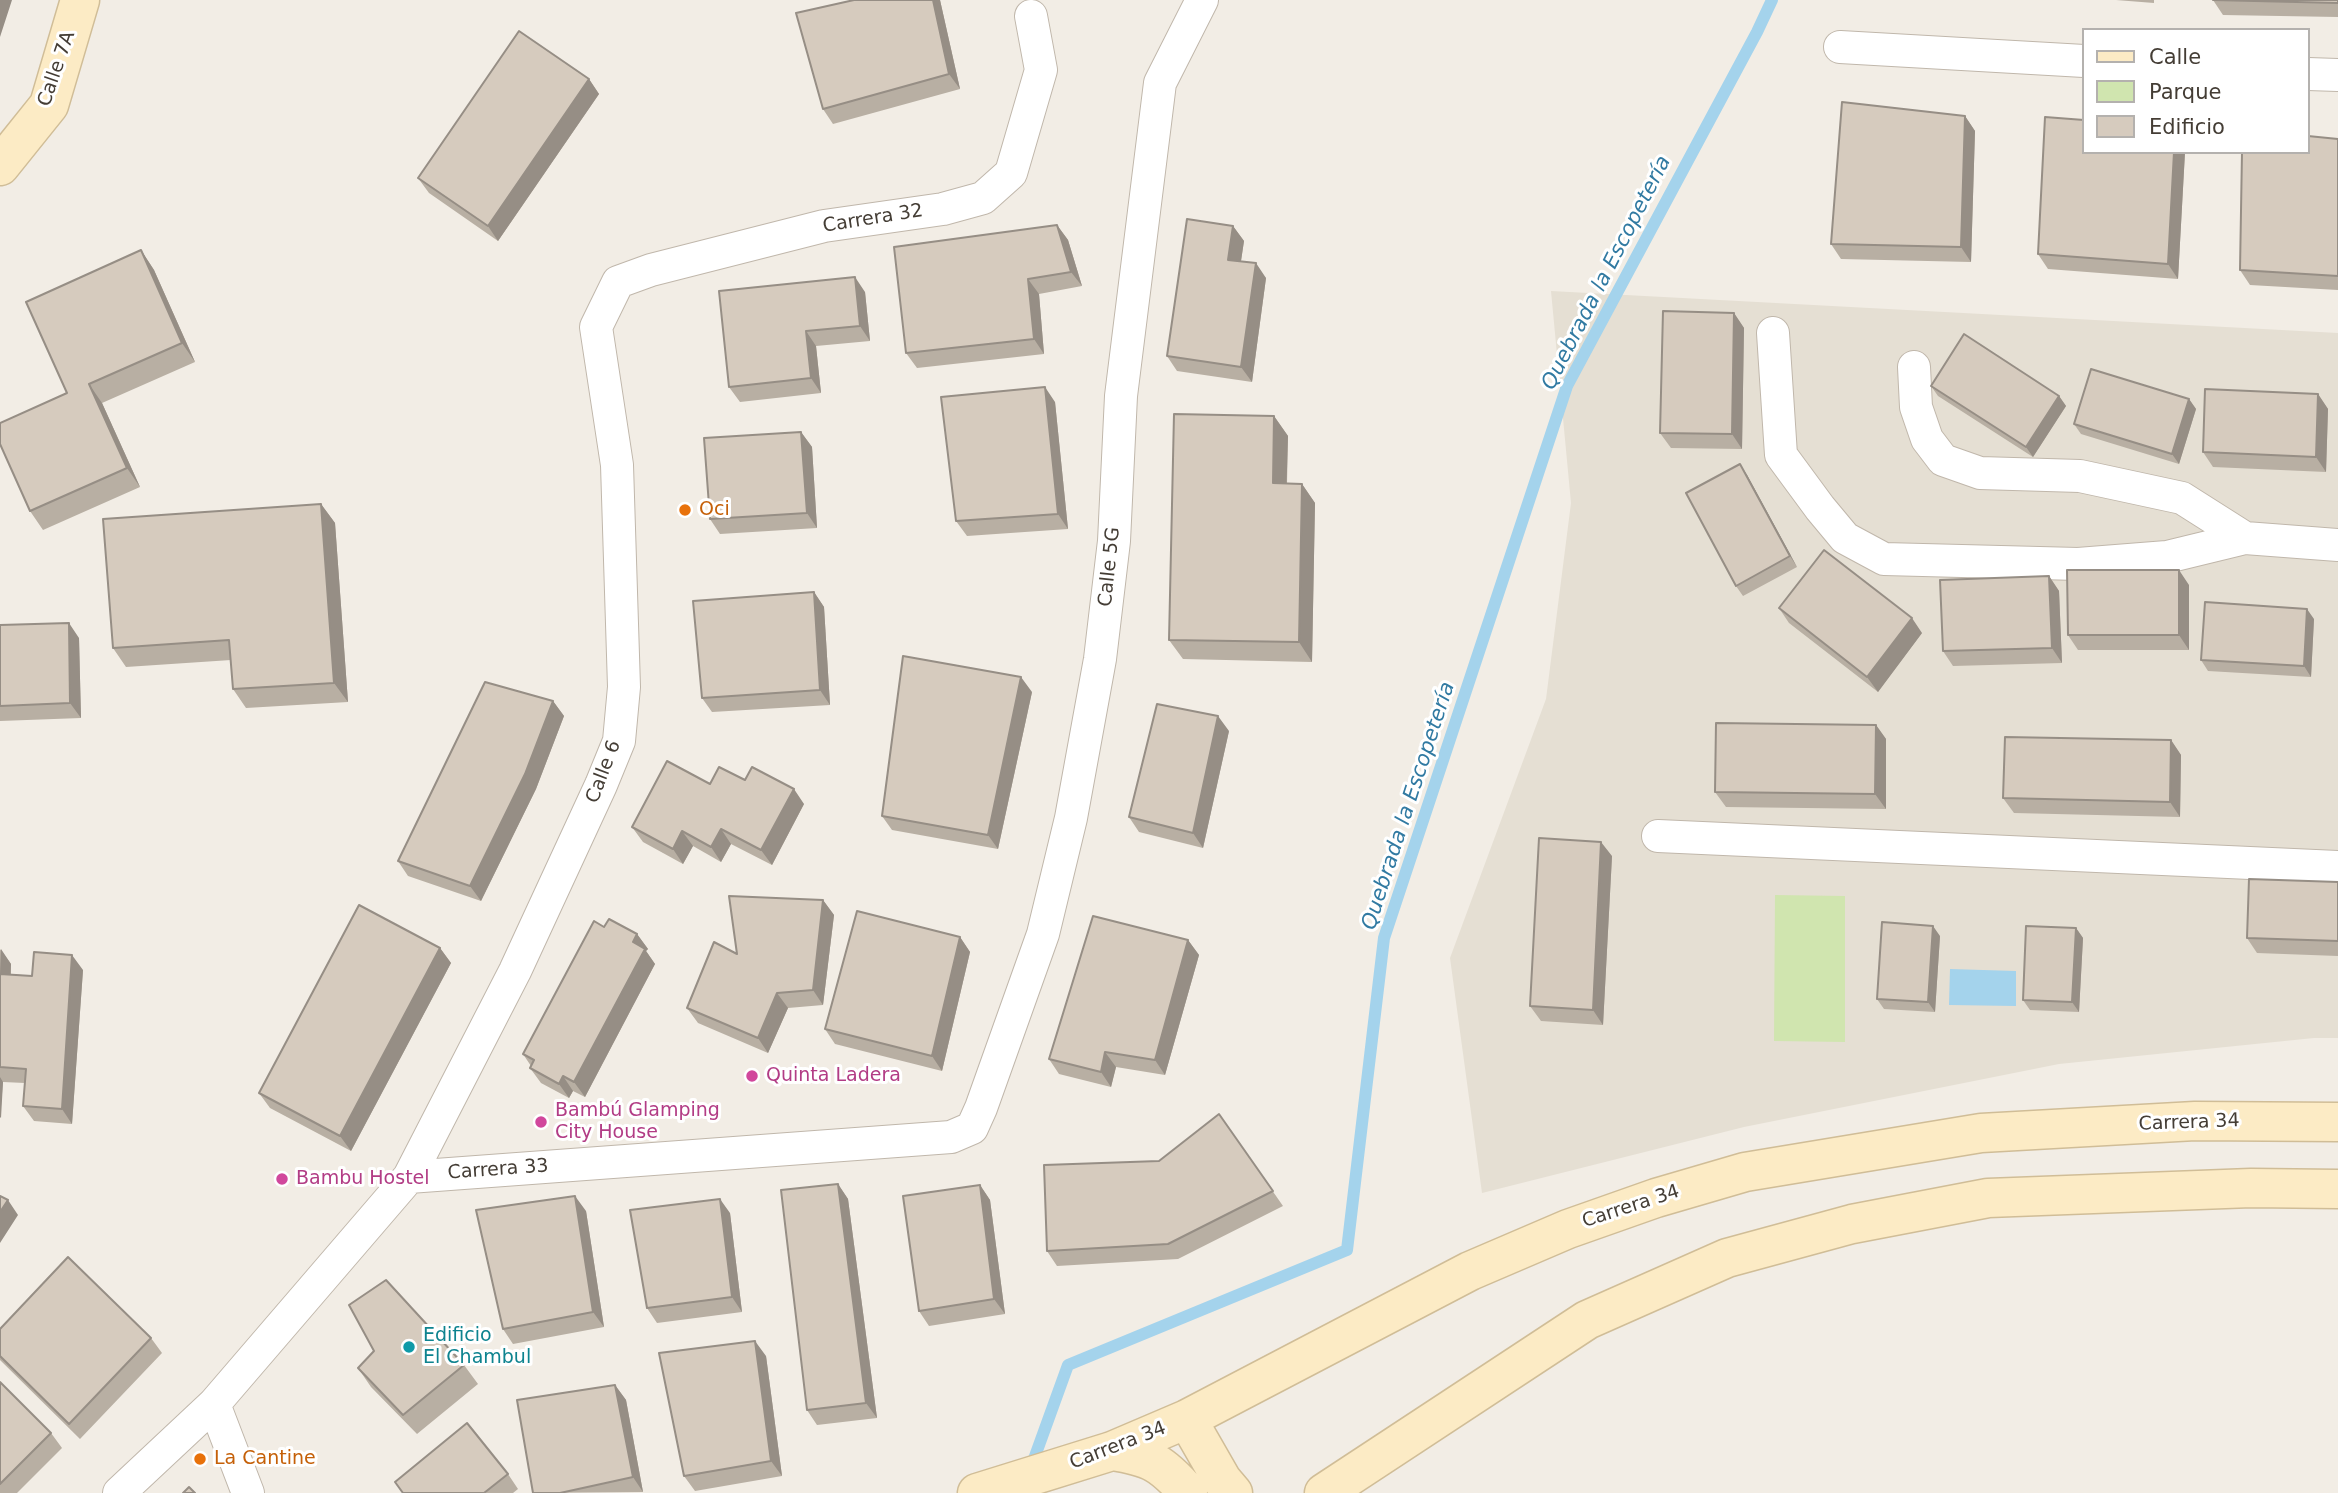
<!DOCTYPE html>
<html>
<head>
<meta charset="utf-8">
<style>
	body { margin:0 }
	#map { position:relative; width:2338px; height:1493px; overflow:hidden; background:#f2ede5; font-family:"DejaVu Sans",sans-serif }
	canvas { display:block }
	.legend { position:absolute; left:2082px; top:28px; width:228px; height:126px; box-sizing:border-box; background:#fff; border:2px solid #b4b1ae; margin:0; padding:9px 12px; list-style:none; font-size:21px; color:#443d35 }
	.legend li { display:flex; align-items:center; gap:14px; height:35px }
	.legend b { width:35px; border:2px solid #b4b1ae }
</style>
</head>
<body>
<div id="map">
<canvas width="2338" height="1493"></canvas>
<ul class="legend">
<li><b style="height:9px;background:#fcebc5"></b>Calle</li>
<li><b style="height:19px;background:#d0e5af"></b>Parque</li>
<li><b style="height:19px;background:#d6cbbe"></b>Edificio</li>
</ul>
</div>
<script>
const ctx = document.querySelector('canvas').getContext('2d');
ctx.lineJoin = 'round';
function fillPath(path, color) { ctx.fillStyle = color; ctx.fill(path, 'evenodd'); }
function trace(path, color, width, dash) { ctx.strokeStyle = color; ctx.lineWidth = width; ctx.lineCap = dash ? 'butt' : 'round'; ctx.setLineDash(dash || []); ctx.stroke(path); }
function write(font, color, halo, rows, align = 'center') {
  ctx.font = font + ' "DejaVu Sans",sans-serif'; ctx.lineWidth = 6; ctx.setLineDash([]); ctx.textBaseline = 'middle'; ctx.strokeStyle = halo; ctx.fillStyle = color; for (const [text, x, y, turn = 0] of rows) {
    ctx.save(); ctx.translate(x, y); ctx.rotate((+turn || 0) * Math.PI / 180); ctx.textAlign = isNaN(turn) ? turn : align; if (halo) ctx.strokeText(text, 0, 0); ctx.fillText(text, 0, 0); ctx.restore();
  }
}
const residential = new Path2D(`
	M1551,291L2338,333V1038H2314L2059,1064L1744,1127L1482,1193L1450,958L1546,699L1571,503Z`);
const green = new Path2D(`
	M1775,895L1845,896V1042L1774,1041Z`);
const water = new Path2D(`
	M1950,969L2016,971V1006L1949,1005Z`);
const stream = new Path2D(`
	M1030,1470L1068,1365L1347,1250L1384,938L1567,386L1757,32L1772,0`);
const street = new Path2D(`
	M1840,47L2084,61
	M2308,74L2338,75
	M1773,333L1781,455L1820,508L1845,538L1884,559L2078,564L2167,557L2245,538L2338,545
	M1914,367L1916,407L1927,439L1943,460L1980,473L2080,476L2182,498L2245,538
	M1658,836L2338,867
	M409,1177L951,1137L972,1128L981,1108L1043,934L1071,818L1100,659L1114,541L1121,396L1160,83L1202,0
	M214,1404L248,1493
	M119,1493L214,1404L409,1177L515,971L601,785L619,741L624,687L617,465L596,327L618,282L651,270L824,226L943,209L983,198L1011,173L1041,70L1031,16`);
const secondary = new Path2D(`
	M0,166L49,105L80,0
	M1187,1419L1222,1480L1233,1493
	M1112,1451C1151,1457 1162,1463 1188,1493
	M977,1493L1112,1451L1187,1419L1470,1271L1568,1229L1656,1198L1745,1172L1981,1133L2195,1121L2338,1122
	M1324,1493L1587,1320L1727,1258L1852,1224L1988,1198L2251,1188L2338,1189`);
const wall = new Path2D(`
	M940,0L960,89L833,124L823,109Z
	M2116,0H2154V3Z
	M2213,0H2338V17L2223,15Z
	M589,79L599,94L498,241L429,193L418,178Z
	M1965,116L1975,131L1971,262L1841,259L1831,244Z
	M2338,139V290L2250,285L2240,270Z
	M2084,152H2185L2178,279L2048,269L2038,254Z
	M1057,225L1068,240L1082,286L1039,294L1044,354L917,368L906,353Z
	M1233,226L1244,241L1241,261L1266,278L1252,382L1177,371L1167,356Z
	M141,250L154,270L195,362L102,403L140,487L43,530L30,511L67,393Z
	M719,291L865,292L870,341L816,346L821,393L740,402L729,387Z
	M1734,313L1744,328L1742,449L1671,448L1660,433Z
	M1931,386L2059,396L2066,406L2033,457L1938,396Z
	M2318,394L2328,409L2326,472L2213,467L2203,452Z
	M2189,399L2196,409L2179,464L2081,434L2074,424Z
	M1055,402L1068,529L967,536L956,521Z
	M1274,416L1288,436L1287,484H1302L1315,503L1312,662L1183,659L1169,640Z
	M801,432L812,447L817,528L720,534L710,519Z
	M1747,475L1797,567L1743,596L1736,586Z
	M321,504L335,523L348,702L246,708L233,689L231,660L126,667L113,648Z
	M2049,576L2059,591L2062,663L1953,666L1943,651Z
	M2189,585V650H2078L2068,635Z
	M814,592L824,607L830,705L712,712L702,698Z
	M1779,608L1922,633L1878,692L1789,623Z
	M2314,619L2311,677L2208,671L2201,660Z
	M0,625L79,638L81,718L0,721Z
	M1032,692L998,849L892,830L882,816Z
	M553,701L564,716L536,789L481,901L408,876L398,861Z
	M1876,725L1886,739V809L1726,807L1715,792Z
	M1229,731L1203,848L1139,832L1129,817Z
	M2171,740L2181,755L2180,817L2014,813L2003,798Z
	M745,780L804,804L772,865L731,844L721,862L693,846L683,864L643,842L632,827L710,784Z
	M1612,856L1603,1025L1541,1021L1530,1006Z
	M2338,882V956L2257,953L2247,938Z
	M823,900L834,915L823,1005L788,1008L768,1053L698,1023L687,1008L737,954Z
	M604,927L637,934L648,949L646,951L655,964L585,1097L573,1091L569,1098L541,1083L530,1068L531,1066L523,1054Z
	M2076,928L2083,938L2079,1012L2030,1010L2023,1000Z
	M1940,936L1935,1012L1884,1009L1877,999Z
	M960,937L970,952L942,1071L835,1044L825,1029Z
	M1188,940L1199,955L1165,1075L1116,1067L1111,1087L1059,1074L1049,1059Z
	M440,948L451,963L351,1151L270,1108L259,1093Z
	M0,949L11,964V974L32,976L83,970L72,1124L34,1121L23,1106L25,1083L3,1082L0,1118Z
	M1219,1114L1283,1206L1178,1259L1057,1266L1047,1251Z
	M838,1184L848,1199L877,1418L817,1425L807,1410Z
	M980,1185L990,1200L1005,1314L929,1326L919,1311Z
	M586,1211L604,1327L513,1344L503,1329Z
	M730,1213L742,1312L657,1323L647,1308Z
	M0,1329L151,1338L162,1353L80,1439L0,1360Z
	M766,1356L782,1476L695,1491L684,1476Z
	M464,1365L478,1384L417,1434L371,1387L358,1368Z
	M0,1382L51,1433L62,1448L17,1493H0Z
	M615,1385L626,1400L643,1492L533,1493Z
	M508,1474L518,1489L513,1493H403L395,1482Z`);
const shadedWall = new Path2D(`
	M0,0H12L0,37Z
	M933,0H940L960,89L949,74Z
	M589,79L599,94L498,241L488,226Z
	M1965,116L1975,131L1971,262L1961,247Z
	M2174,152H2185L2178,279L2168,264Z
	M1057,225L1068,240L1082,286L1071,272Z
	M1233,226L1244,241L1239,274L1228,260Z
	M141,250L154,270L195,362L182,343Z
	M1256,263L1266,278L1252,382L1241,367Z
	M855,277L865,292L870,341L860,326Z
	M1028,279L1039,294L1044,354L1034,339Z
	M1734,313L1744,328L1742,449L1732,434Z
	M806,331L816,346L821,393L811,378Z
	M89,384L102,403L140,487L127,468Z
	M1045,387L1055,402L1068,529L1058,514Z
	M2318,394L2328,409L2326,472L2316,457Z
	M2059,396L2066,406L2033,457L2026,447Z
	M2189,399L2196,409L2179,464L2172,454Z
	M1274,416L1288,436L1286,503L1273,483Z
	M801,432L812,447L817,528L807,513Z
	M1740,464L1747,475L1797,567L1790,556Z
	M1302,484L1315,503L1312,662L1299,642Z
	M321,504L335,523L348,702L334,683Z
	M2179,570L2189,585V650L2179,635Z
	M2049,576L2059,591L2062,663L2052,648Z
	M814,592L824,607L830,705L820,690Z
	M2307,609L2314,619L2311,677L2304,666Z
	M1912,618L1922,633L1878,692L1867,677Z
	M69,623L79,638L81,718L70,703Z
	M1021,677L1032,692L998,849L988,835Z
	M553,701L564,716L536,789L481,901L470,886Z
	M1218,716L1229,731L1203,848L1193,833Z
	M1876,725L1886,739V809L1875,794Z
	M2171,740L2181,755L2180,817L2170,802Z
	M794,789L804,804L772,865L761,850Z
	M721,829L731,844L721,862L711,847Z
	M682,831L693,846L683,864L673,849Z
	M1601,842L1612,856L1603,1025L1593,1010Z
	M823,900L834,915L823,1005L813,990Z
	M1933,926L1940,936L1935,1012L1928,1002Z
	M2076,928L2083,938L2079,1012L2072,1002Z
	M637,934L648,949L646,951L655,964L585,1097L574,1082L633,942Z
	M960,937L970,952L942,1071L932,1056Z
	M1188,940L1199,955L1165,1075L1155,1060Z
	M440,948L451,963L351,1151L340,1136Z
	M1,949L11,964L10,988L0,974Z
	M72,955L83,970L72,1124L62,1109Z
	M777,993L788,1008L768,1053L758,1038Z
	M1105,1052L1116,1067L1111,1087L1101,1072Z
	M563,1076L573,1091L569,1098L559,1084Z
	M0,1077L3,1082L1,1118L0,1117Z
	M838,1184L848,1199L877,1418L866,1403Z
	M980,1185L990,1200L1005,1314L994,1299Z
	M575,1196L586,1211L604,1327L593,1312Z
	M720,1199L730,1213L742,1312L732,1297Z
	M8,1200L18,1215L0,1243V1212Z
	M755,1341L766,1356L782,1476L771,1461Z
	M615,1385L626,1400L643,1492L633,1477Z`);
const building = new Path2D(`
	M854,0H933L949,74L823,109L796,13Z
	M2213,0H2338V3Z
	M519,31L589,79L488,226L418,178Z
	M1842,102L1965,116L1961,247L1831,244Z
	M2045,117L2084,120V152H2174L2168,264L2038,254Z
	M2308,136L2338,139V276L2240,270L2242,152H2308Z
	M1187,219L1233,226L1228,260L1256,263L1241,367L1167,356Z
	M1057,225L1071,272L1028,279L1034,339L906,353L894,247Z
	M141,250L182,343L89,384L127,468L30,511L0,444V423L67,393L26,302Z
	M855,277L860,326L806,331L811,378L729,387L719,291Z
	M1663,311L1734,313L1732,434L1660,433Z
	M1964,334L2059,396L2026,447L1931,386Z
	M2091,369L2189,399L2172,454L2074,424Z
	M1045,387L1058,514L956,521L941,397Z
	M2205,389L2318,394L2316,457L2203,452Z
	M1174,414L1274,416L1273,483L1302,484L1299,642L1169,640Z
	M801,432L807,513L710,519L704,438Z
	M1740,464L1790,556L1736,586L1686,493Z
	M321,504L334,683L233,689L229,640L113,648L103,519Z
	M1824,550L1912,618L1867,677L1779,608Z
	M2067,570H2179V635H2068Z
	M2049,576L2052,648L1943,651L1940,580Z
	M814,592L820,690L702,698L693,601Z
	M2205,602L2307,609L2304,666L2201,660Z
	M69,623L70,703L0,706V625Z
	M903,656L1021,677L988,835L882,816Z
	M485,682L553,701L525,774L470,886L398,861Z
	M1157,704L1218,716L1193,833L1129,817Z
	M1716,723L1876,725L1875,794L1715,792Z
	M2005,737L2171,740L2170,802L2003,798Z
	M667,761L710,784L719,767L745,780L752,767L794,789L761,850L721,829L711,847L682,831L673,849L632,827Z
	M1539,838L1601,842L1593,1010L1530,1006Z
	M2249,879L2338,882V941L2247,938Z
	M729,896L823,900L813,990L777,993L758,1038L687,1008L714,942L737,954Z
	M359,905L440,948L340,1136L259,1093Z
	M857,911L960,937L932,1056L825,1029Z
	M1093,916L1188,940L1155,1060L1105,1052L1101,1072L1049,1059Z
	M609,919L637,934L633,942L645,949L574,1082L563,1076L559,1084L530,1068L534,1060L523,1054L594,921L604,927Z
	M1882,922L1933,926L1928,1002L1877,999Z
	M2026,926L2076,928L2072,1002L2023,1000Z
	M34,952L72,955L62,1109L23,1106L26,1069L0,1067V974L32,976Z
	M1219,1114L1273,1191L1168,1244L1047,1251L1044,1165L1159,1161Z
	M838,1184L866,1403L807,1410L781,1190Z
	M980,1185L994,1299L919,1311L903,1196Z
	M0,1196L8,1200L0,1212Z
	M575,1196L593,1312L503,1329L476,1210Z
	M720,1199L732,1297L647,1308L630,1210Z
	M68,1257L151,1338L69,1424L0,1356V1329Z
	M386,1280L464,1365L403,1415L358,1368L374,1351L349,1305Z
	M755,1341L771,1461L684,1476L659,1353Z
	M0,1382L51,1433L0,1484Z
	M615,1385L633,1477L560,1493H533L517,1400Z
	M467,1423L508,1474L484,1493H403L395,1482Z
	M189,1487L195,1493H183Z`);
const markers = [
	[685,510,7,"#e8710a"],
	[752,1076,7,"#d1479c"],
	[541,1122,7,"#d1479c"],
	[282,1179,7,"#d1479c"],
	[409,1347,7,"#0f9aa8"],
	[200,1459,7,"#e8710a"]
];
const streetNames = [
	["Calle 7A",57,69,-71],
	["Carrera 32",873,219,-9],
	["Calle 5G",1110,567,-84],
	["Calle 6",604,772,-69],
	["Carrera 34",2189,1123,-2],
	["Carrera 33",498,1170,-4],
	["Carrera 34",1631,1207,-18],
	["Carrera 34",1118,1446,-21]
];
const foodNames = [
	["Oci",699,510],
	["La Cantine",214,1459]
];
const hotelNames = [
	["Quinta Ladera",766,1076],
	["Bambú Glamping",555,1111],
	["City House",555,1133],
	["Bambu Hostel",296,1179]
];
const cultureNames = [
	["Edificio",423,1336],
	["El Chambul",423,1358]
];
const waterNames = [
	["Quebrada la Escopetería",1607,273,-63],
	["Quebrada la Escopetería",1409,806,-72]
];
fillPath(residential, '#e5dfd3');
fillPath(green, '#d0e5af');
fillPath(water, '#a4d3ec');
trace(stream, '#a4d3ec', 12);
trace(street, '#c0b7ab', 34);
trace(secondary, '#d0bd97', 41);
trace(street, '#fff', 32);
trace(secondary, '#fcebc5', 38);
fillPath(wall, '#b8afa3');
fillPath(shadedWall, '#968e85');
fillPath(building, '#d6cbbe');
trace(building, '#968e85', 2);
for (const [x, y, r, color] of markers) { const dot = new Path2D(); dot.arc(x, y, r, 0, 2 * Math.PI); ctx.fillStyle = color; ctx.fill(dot); trace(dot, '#fff', 2.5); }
write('19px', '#443d35', '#fff', streetNames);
write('19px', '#c56008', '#fff', foodNames, 'left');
write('19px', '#b23c85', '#fff', hotelNames, 'left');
write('19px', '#0d838f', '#fff', cultureNames, 'left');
write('italic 21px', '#317aa2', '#fff', waterNames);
</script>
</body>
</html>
